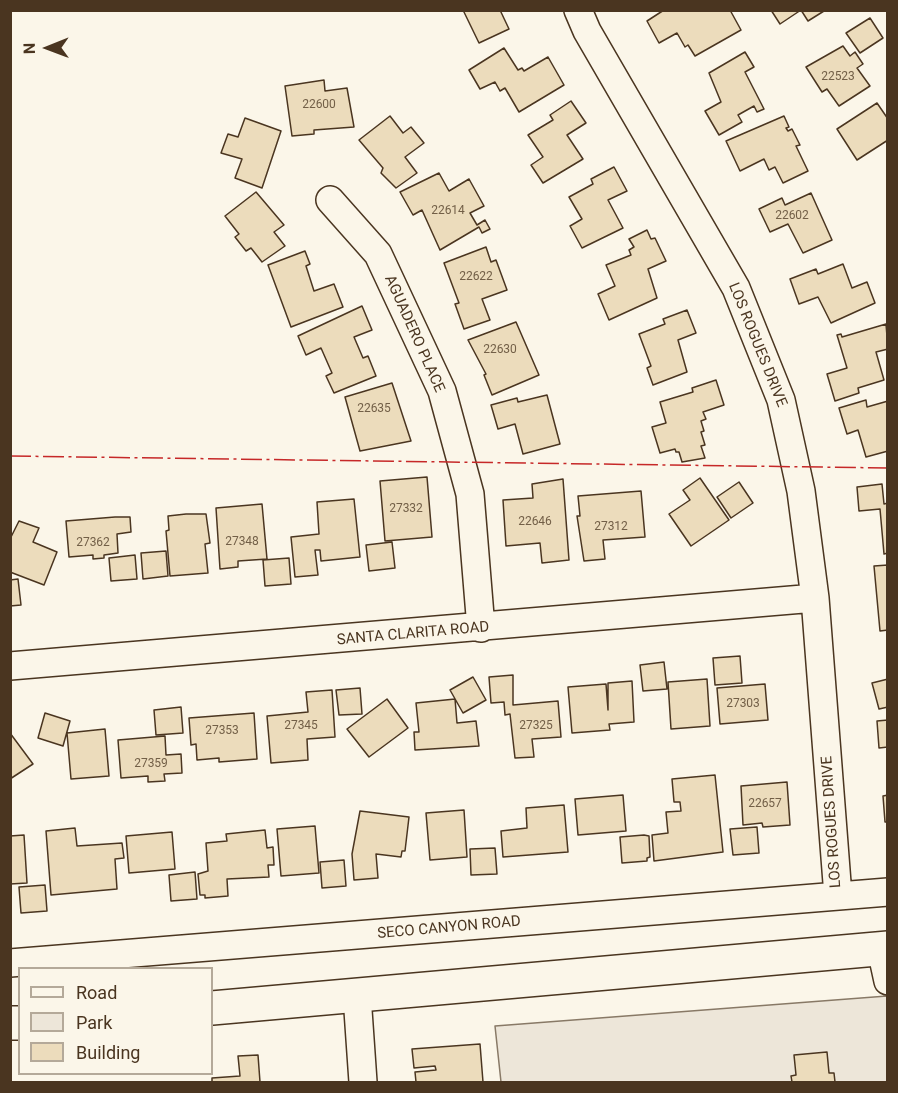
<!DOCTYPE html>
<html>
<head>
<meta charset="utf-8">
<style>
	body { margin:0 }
	#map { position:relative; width:898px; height:1093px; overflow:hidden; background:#fbf6e9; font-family:Roboto,sans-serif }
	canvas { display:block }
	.frame { position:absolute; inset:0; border:12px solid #4a3520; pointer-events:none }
	.legend { position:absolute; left:18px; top:967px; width:195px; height:108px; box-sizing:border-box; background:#fbf6e9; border:2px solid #b4a999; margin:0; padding:8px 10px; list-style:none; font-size:18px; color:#4a3520 }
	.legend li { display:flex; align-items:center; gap:12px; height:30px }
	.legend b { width:30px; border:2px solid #b4a999 }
	.north { position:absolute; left:18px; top:18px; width:60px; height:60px; -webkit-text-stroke:4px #fbf6e9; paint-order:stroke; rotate:269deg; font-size:16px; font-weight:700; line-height:24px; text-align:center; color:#4a3520 }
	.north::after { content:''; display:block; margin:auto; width:21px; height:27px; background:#4a3520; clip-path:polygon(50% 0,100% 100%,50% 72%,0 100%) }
</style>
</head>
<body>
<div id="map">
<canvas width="898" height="1093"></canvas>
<div class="frame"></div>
<ul class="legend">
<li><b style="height:8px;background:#fbf6e9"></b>Road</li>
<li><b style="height:16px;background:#ede6d9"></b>Park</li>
<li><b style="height:16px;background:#ecdcbc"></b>Building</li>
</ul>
<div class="north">N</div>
</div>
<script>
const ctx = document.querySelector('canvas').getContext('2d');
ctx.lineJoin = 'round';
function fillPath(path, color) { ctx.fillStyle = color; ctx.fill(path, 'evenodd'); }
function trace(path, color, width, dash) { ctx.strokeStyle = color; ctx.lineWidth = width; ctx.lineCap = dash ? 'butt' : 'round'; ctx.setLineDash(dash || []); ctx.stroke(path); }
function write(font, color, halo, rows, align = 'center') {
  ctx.font = font + ' Roboto,sans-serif'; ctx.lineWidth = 4.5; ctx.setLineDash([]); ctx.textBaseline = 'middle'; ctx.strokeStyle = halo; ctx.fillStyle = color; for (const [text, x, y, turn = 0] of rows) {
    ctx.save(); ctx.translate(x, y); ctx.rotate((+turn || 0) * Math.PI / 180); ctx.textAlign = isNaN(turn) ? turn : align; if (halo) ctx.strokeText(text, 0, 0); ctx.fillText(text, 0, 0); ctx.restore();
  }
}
const green = new Path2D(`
	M887,996V1082H501L495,1026Z`);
const building = new Path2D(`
	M463,10H500L509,29L479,43Z
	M664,10H730L741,30L695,56L688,45L685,47L677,33L659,43L647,21Z
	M771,10H801L780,24Z
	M801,10H824V11L808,21Z
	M870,18L883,38L860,53L846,33Z
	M843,46L850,56L855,52L863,64L857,68L870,86L839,106L827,89L822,92L806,67Z
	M504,48L518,70L522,68L524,71L548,57L564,85L519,112L505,88L500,91L495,82L480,89L469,70Z
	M745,52L754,67L745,72L764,109L757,112L754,106L738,115L742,122L719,135L705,111L721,102L709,73Z
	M324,80L325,91L347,88L354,127L314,130V134L292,136L285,86Z
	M571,101L586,123L567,135L583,159L543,183L531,165L543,157L528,135L553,120L550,115Z
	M877,103L888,119V140L857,160L837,129Z
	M390,116L403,133L411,127L424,143L405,157L417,173L396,188L381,173L383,168L359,140Z
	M784,116L789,127L786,128L788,131L792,129L800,145L796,146L808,171L783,183L775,167L769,170L764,159L740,171L726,141Z
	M245,118L281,131L262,188L235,178L242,159L221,153L228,134L238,137Z
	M614,167L627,191L608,200L623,228L582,248L570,226L582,219L569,197L593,184L591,179Z
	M439,173L449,191L469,179L484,206L470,213L477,225L485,220L490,229L482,233L479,227L440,250L422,210L413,215L400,192Z
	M256,192L284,225L274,232L285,246L262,262L251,248L246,251L235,237L239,234L225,216Z
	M811,193L832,240L803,253L788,224L770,232L759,209L782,198L785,205Z
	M647,230L651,239L655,238L666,261L648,269L657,298L609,320L598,294L615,286L606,265L631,255L629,250L634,247L629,239Z
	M486,247L491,262L496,260L507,290L482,299L490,320L464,329L455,304L459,303L444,263Z
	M305,251L310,264L306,266L314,291L334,284L343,307L291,327L268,265Z
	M843,264L852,288L867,282L875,303L831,323L818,297L799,304L790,279L816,269L818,274Z
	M362,306L372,330L354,337L363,358L368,356L376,376L334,393L326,376L332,373L321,348L306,355L298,336Z
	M687,310L696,333L678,340L687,372L653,385L647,368L651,366L639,334L665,324L663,319Z
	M516,322L539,375L492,395L484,375L486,374L468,340Z
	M886,324L888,349L876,352L884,380L858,388L859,393L835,401L827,374L847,368L837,335L841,334L842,337Z
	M716,380L724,405L703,412L706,419L701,421L704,431L701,432L705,445L701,446L705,458L682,462L679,452H676L675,449L660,453L652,427L666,423L660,402L693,392L692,388Z
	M392,383L411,441L360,451L345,397Z
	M547,395L560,444L523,454L515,424L498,429L491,405L517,398L518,402Z
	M866,400L867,407L888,401V451L866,457L858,430L847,434L839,408Z
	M427,477L432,537L385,541L380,481Z
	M700,478L729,520L691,546L669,514L690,500L683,490Z
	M563,479L569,560L542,563L540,543L506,546L503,500L533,498L532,484Z
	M739,482L753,503L731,518L717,497Z
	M882,484L884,504L888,503V553L884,554L880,509L859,511L857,487Z
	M641,491L645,537L603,540L605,559L584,561L577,516H580L578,496Z
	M354,499L360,557L321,561L320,550H315L318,575L295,577L291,537L319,534L317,502Z
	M262,504L267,559L238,561V567L220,569L216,508Z
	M186,514H206L210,543L205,544L208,573L170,576L166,531L169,530L168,516Z
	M115,517H130L131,532L117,534L118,553L104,555V558L93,559V555L69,557L66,521Z
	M19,521L39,528L33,542L57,552L44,585L10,572V539Z
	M392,542L395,568L369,571L366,545Z
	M166,551L168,576L143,579L141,553Z
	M135,555L137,579L111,581L109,558Z
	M289,558L291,584L265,586L263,560Z
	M888,565V630L880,631L874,566Z
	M18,579L21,605L10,606V580Z
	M740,656L742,683L715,685L713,658Z
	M664,662L667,689L643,691L640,665Z
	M513,675V705L558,701L561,737L532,739L534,757L515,758L510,714L505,715L504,702L491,703L489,677Z
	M473,677L486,700L463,713L450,690Z
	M707,679L710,726L671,729L668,682Z
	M888,679V707L879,709L872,683Z
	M632,681L634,722L609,724L610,730L572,733L568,687L606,684L608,710V683Z
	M765,684L768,720L720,724L717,688Z
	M360,688L362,714L339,715L336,690Z
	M332,690L335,737L307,739L308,760L271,763L267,716L308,712L306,692Z
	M387,699L408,728L369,757L347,729Z
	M455,699L457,723L476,721L479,746L415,750L414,732H419L416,703Z
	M181,707L183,733L156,735L154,710Z
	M45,713L70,721L63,746L38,738Z
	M254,713L257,759L219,762V758L197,760L196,744L191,745L189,718Z
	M888,720V747L879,748L877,721Z
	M105,729L109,776L71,779L67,733Z
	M10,733L33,764L10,779Z
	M165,736L166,755L181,754L182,773L164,774L165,781L148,782V776L121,778L118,740Z
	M715,775L723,852L654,861L652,835L668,833L666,812L681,811L680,802H674L672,779Z
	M787,782L790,825L763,827L762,823L743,825L741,786Z
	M623,795L626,831L578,835L575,799Z
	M888,795V822H885L883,796Z
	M564,805L568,852L503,857L501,831L527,828L526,808Z
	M464,810L467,857L430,860L426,813Z
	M360,811L409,817L405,851H402L401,857L376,854L378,878L354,880L352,854Z
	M315,826L319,873L281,876L277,829Z
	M757,827L759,853L733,855L730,829Z
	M75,828L77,846L122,843L124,858L115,859L117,889L51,895L46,831Z
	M265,830L267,848L273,847L274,865H268L269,877L227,879L228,896L205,898V895H200L198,874L208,871L206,843L227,841L226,834Z
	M172,832L175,869L129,873L126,836Z
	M24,835L27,883L10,884V836Z
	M644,835L649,836L650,857L647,858V861L622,863L620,837Z
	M495,848L497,874L471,875L470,849Z
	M344,860L346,886L322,888L320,862Z
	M195,872L197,899L171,901L169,875Z
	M45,885L47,911L21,913L19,887Z
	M480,1044L483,1082H416L415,1072L436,1070L435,1066L414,1068L412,1049Z
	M827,1052L829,1073H834L835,1082H792L791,1076L796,1075L794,1055Z
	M258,1055L260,1082H212V1078L240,1076L238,1056Z`);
const minor = new Path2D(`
	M578,10L587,31L736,288L781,400L801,491L815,598L838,896
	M330,200L378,254L442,391L470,494L481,628
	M10,666L815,598
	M881,949L888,981
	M10,963L888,892
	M357,996L363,1082`);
const major = new Path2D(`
	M212,1008L888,948
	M10,1023H20`);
const power = new Path2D(`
	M10,456L888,468`);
const numberNames = [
	["22523",838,77],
	["22600",319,105],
	["22614",448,211],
	["22602",792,216],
	["22622",476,277],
	["22630",500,350],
	["22635",374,409],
	["27332",406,509],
	["22646",535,522],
	["27312",611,527],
	["27348",242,542],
	["27362",93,543],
	["27303",743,704],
	["27345",301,726],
	["27325",536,726],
	["27353",222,731],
	["27359",151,764],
	["22657",765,804]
];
const streetNames = [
	["AGUADERO PLACE",414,334,66],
	["LOS ROGUES DRIVE",757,345,68],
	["SANTA CLARITA ROAD",413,634,-5],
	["LOS ROGUES DRIVE",832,822,-94],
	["SECO CANYON ROAD",449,928,-5]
];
fillPath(green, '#ede6d9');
trace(green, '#887966', 1.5);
fillPath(building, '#ecdcbc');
trace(building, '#4a3520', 1.5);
trace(minor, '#4a3520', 30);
trace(major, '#4a3520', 36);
trace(minor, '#fbf6e9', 27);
trace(major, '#fbf6e9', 33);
trace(power, '#c62828', 1.5, [21, 4.5, 3, 4.5]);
write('12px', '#725f47', null, numberNames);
write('15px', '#4a3520', '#fbf6e9', streetNames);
</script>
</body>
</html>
